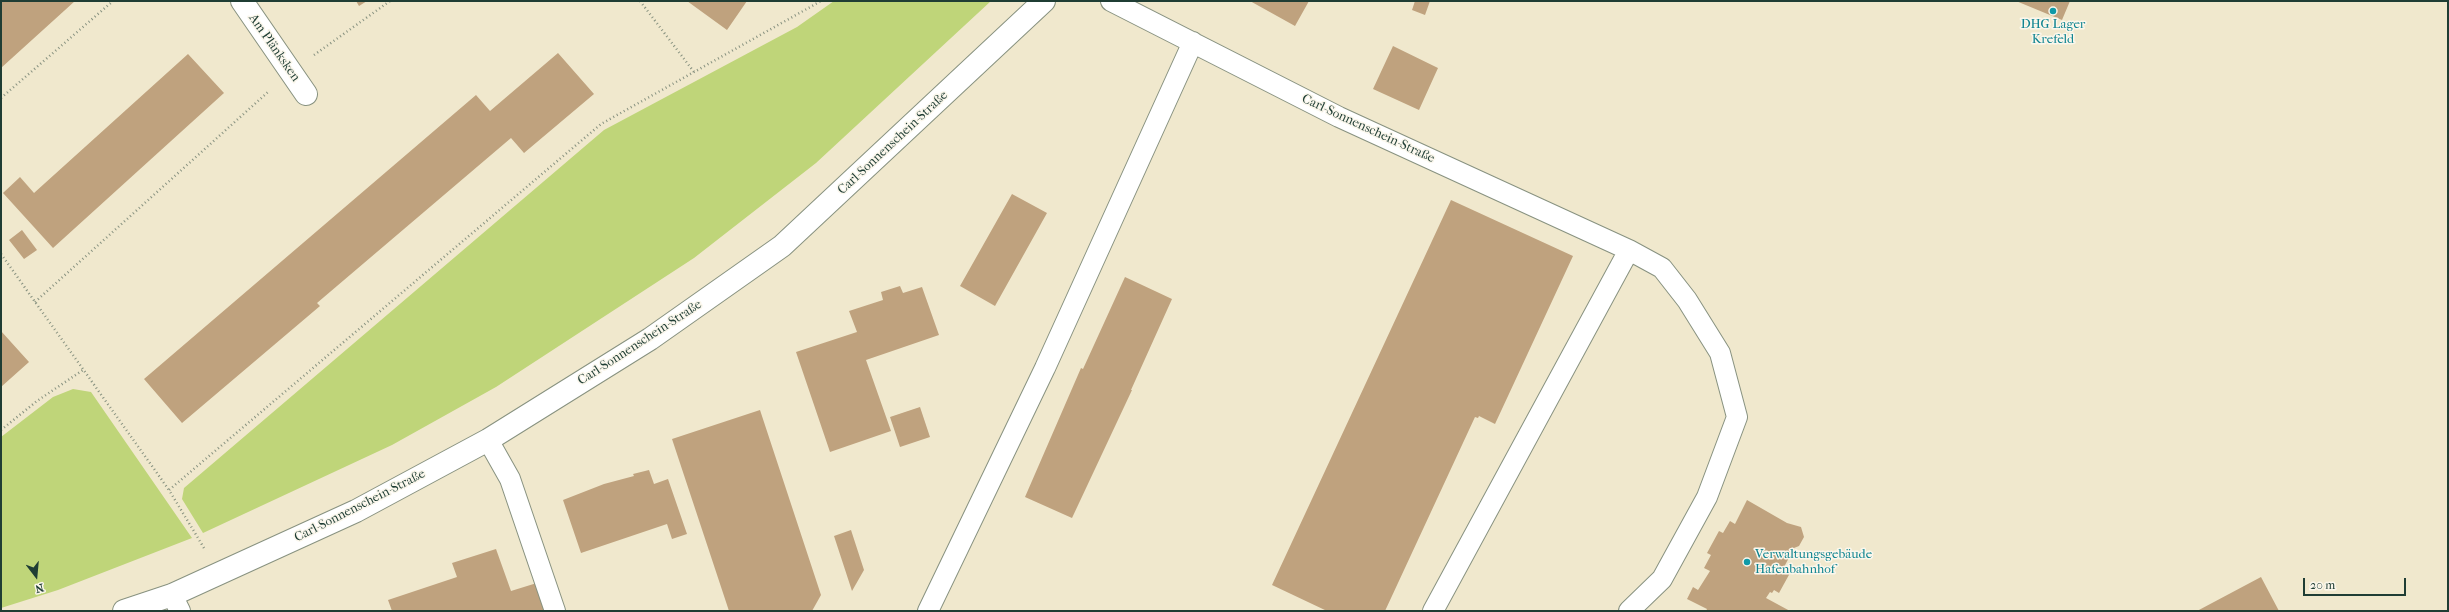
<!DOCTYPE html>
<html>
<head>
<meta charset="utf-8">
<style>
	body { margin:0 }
	#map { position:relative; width:2449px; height:612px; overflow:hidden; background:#f0e8cd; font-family:"IM FELL French Canon",serif }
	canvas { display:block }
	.frame { position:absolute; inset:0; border:2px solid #1f3d34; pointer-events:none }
	.north { position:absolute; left:16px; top:556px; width:40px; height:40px; -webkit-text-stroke:3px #fbf7ec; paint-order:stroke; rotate:164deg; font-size:11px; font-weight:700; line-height:16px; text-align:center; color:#1f3d34 }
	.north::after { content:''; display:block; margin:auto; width:14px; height:18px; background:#1f3d34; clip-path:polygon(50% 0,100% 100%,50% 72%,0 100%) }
	.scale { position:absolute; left:2303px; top:578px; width:103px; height:18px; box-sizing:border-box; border:2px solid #1f3d34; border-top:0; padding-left:5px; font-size:12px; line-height:14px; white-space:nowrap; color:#1f3d34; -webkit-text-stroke:3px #fbf7ec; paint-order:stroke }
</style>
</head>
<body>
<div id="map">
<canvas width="2449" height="612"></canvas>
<div class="frame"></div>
<div class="north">N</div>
<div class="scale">20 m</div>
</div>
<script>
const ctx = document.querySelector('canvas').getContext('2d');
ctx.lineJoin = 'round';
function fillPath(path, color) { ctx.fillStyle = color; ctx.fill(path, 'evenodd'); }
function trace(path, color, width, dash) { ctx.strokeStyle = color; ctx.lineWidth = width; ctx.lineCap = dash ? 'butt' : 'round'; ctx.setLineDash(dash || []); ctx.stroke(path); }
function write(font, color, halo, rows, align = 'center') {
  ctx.font = font + ' "IM FELL French Canon",serif'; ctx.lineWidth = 3; ctx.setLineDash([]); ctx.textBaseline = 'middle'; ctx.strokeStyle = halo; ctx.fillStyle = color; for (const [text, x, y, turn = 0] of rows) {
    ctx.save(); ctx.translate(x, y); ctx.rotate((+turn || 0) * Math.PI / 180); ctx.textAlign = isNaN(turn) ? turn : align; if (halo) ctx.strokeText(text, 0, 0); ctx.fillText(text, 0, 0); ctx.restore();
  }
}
const green = new Path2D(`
	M834,1H991L816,163L694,258L496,387L392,445L203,533L182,499L184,488L604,130L797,27Z
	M73,389L91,392L192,538L58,590L1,608V437L53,397Z`);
const building = new Path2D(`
	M1,1H75L1,68Z
	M356,1H367L359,6Z
	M687,1H747L727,30Z
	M1250,1H1309L1295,26Z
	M1415,1H1430L1425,15L1412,10Z
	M2016,1H2070L2062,20Z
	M1393,46L1438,68L1419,110L1373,89Z
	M558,53L594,94L524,153L511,138L317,303L320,306L182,423L144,379L476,95L490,111Z
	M188,54L224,93L53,248L3,193L20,177L34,193Z
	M1012,194L1047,213L995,306L960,286Z
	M1451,200L1573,256L1495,424L1479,416L1478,418L1475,417L1385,611H1327L1272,585Z
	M22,230L37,250L24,259L9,240Z
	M1125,277L1172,299L1131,390H1132L1072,518L1025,497L1081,368L1083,369Z
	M900,286L903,293L922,287L939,335L866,360L891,431L830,452L796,352L857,332L849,311L883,300L881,292Z
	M1,331L29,362L1,387Z
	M920,407L930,437L900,447L890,417Z
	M760,410L821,595L812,611H729L672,439Z
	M649,470L654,484L668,479L687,534L672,539L667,524L581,553L563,500L604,484L634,476L633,474Z
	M1747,500L1787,523L1801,527L1804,537L1799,546L1794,548L1783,569L1790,573L1779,593L1774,590L1772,593L1770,592L1766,598L1790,611H1706L1707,609L1687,599L1693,587L1698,590L1710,571L1704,568L1711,555L1707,553L1719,531L1723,533L1730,521L1735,524Z
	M851,530L864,570L852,591L834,536Z
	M496,549L511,591L540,582L550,611H392L388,600L457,577L452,563Z
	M2261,577L2279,611H2197Z`);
const path = new Path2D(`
	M640,1L694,72
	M314,55L390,1
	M1,98L113,1
	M1,254L169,490
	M35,302L268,92
	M1,430L37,401L83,370
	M204,548L169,490L601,124L821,1`);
const lane = new Path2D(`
	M1111,1L1339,117L1629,250L1662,268L1687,300L1720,353L1737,417L1707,497L1662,579L1629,611
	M488,440L510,479L555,611
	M172,595L180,611
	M928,611L1045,368L1193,42
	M1433,611L1629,250`);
const street = new Path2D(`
	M242,1L306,94
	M124,611L172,595L356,511L488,440L650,339L782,246L1044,1`);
const markers = [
	[2053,11,4,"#0f9aa8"],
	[1747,562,4,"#0f9aa8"]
];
const cultureNames = [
	["DHG Lager",2053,25],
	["Krefeld",2053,40],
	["Verwaltungsgebäude",1755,555,"left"],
	["Hafenbahnhof",1755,570,"left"]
];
const streetNames = [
	["Am Plänksken",274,48,55],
	["Carl-Sonnenschein-Straße",1368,129,25],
	["Carl-Sonnenschein-Straße",893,143,-43],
	["Carl-Sonnenschein-Straße",640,343,-33],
	["Carl-Sonnenschein-Straße",360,506,-27]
];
fillPath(green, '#bfd579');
fillPath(building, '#bfa27e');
trace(lane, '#889280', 22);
trace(street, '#889280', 24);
trace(path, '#889280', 2.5, [1, 3]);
trace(lane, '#fff', 20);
trace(street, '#fff', 22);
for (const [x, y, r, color] of markers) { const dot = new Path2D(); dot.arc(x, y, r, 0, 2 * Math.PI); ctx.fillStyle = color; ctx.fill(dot); trace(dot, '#fbf7ec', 1.5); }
write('13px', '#0d838f', '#fbf7ec', cultureNames);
write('13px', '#1f3d34', '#fbf7ec', streetNames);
</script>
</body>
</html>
